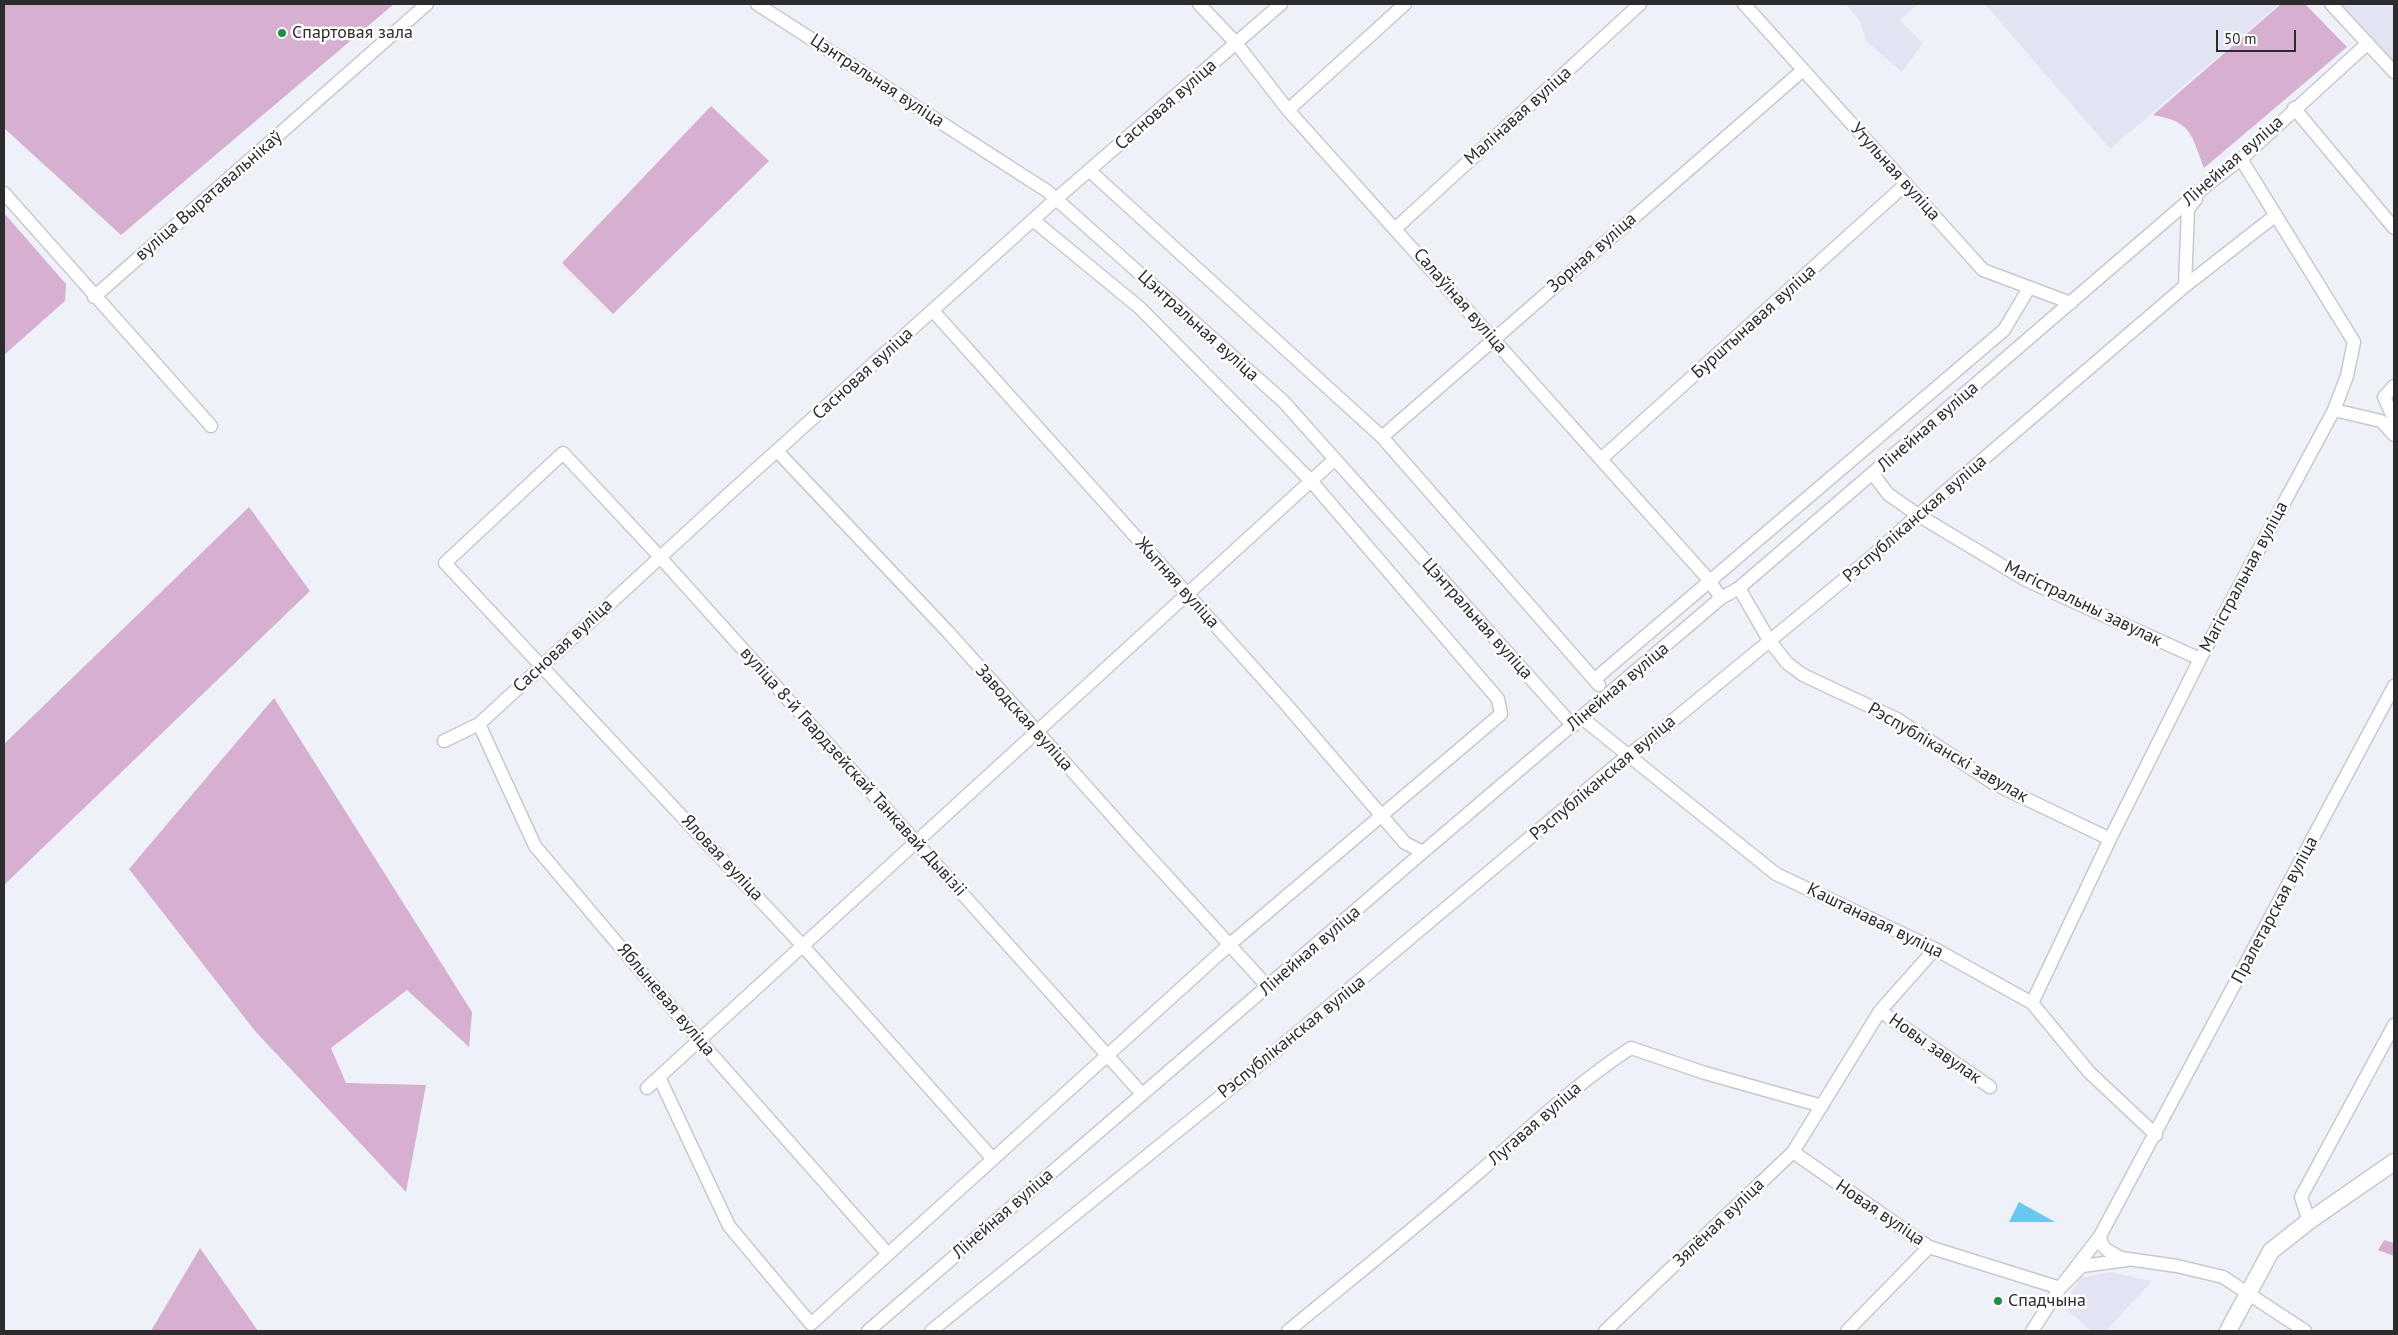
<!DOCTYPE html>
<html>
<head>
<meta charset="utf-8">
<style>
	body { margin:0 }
	#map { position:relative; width:2398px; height:1335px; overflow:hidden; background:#eff1f8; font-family:"PT Sans",sans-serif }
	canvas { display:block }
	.frame { position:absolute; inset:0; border:5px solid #2c2c2f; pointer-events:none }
	.scale { position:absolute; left:2216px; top:30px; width:80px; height:22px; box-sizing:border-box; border:2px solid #2c2c2f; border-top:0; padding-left:6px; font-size:15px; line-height:18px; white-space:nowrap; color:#2c2c2f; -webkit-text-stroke:4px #fefefe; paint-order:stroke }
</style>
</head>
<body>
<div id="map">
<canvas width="2398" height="1335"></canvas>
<div class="frame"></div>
<div class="scale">50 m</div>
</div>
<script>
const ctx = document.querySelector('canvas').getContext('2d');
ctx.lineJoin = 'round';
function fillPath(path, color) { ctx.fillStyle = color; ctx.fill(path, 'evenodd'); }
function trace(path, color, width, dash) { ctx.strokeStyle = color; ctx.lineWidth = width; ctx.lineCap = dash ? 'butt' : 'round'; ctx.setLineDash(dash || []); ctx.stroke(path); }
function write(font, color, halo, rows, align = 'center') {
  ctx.font = font + ' "PT Sans",sans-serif'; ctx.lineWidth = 5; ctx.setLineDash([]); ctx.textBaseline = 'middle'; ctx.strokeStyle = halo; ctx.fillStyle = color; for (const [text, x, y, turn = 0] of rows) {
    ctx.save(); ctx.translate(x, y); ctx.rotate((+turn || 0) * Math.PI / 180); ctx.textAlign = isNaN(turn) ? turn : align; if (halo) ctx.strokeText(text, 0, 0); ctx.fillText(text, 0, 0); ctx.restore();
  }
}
const built = new Path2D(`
	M1846,4H1918L1899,20L1923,43L1902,72L1867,42L1859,20Z
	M1985,4H2279L2110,149Z
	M2335,4H2394V68Z
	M2110,1272L2152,1281L2106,1331H2092L2062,1306L2081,1278Z`);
const green = new Path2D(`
	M4,4H394L121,235L4,128Z
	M2281,4H2305L2347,47L2204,168C2191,135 2193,122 2153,115Z
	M711,106L769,161L613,314L562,263Z
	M4,213L66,284L65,301L4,355Z
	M249,507L310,591L4,885V744Z
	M274,698L472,1012L469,1047L407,990L331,1048L346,1083L426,1085L406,1192L255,1031L129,869Z
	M2384,1240L2394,1243V1256L2378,1250Z
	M200,1248L258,1331H151Z`);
const water = new Path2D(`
	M2019,1202L2055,1222H2009Z`);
const minor = new Path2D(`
	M757,4L1047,191L1283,401L1573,726
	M1199,4L1236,43L1288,110L1709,580L1721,598
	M1744,4L1983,270L2071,303
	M2331,4L2394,72
	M2294,108L2394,228
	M1288,110L1405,4
	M1091,172L1382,437L1599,685
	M4,193L211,426
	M1396,228L1640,4
	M2185,286L2276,215
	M94,297L427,4
	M933,311L1285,703L1405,843L1423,852
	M2394,386L2384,397L2394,419
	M2334,410L2381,421L2394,435
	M1382,437L1803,70
	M777,451L949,633L1133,839L1268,987
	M1601,459L1906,184
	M1873,474L1888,494L1918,515L2026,580L2200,659
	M1739,588L1769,640L1787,663L1803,675L1897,719L1993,783L2110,839
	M1595,679L2004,330L2029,288
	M1582,718L1776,874L1935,949L2032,1003L2089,1072L2156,1135
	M479,724L535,846L699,1040L888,1254
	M444,741L479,724L731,492L1056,199L1281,4
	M2032,1003L2110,839L2200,659L2334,410L2347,376L2354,342L2241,159
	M1880,1011L1990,1087
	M659,1077L729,1226L811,1324L1229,945L1501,714L1498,699L1311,481L1140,308L1033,220
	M647,1088L1335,459
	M1793,1152L1929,1247L2060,1288L2082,1266L2127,1260
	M993,1159L802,945L445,563L563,453L660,557L1142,1094
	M2309,1221L2301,1197L2394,1025
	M2100,1236L2102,1245L2107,1250L2121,1258L2177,1266L2223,1277L2305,1331
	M868,1331L1423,852L1721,598L1739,588L2208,184L2241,159L2368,43
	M931,1331L1253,1070L1627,756L1654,736L1869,559L1918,515L2185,286L2188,209L2196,199
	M1288,1331C1351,1279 1416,1227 1478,1173C1528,1130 1575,1084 1631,1048L1705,1073L1822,1106
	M1605,1331L1793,1152L1880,1011L1935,949
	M1847,1331L1929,1247
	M2032,1331L2060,1288L2100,1236L2394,686`);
const secondary = new Path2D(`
	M2228,1331L2271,1251L2309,1221L2394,1162`);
const markers = [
	[282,33,5,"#1f8d45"],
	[1998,1301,5,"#1f8d45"]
];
const poiNames = [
	["Спартовая зала",292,33],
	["Спадчына",2008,1301]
];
const streetNames = [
	["Цэнтральная вуліца",877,81,33],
	["Сасновая вуліца",1166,105,-41],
	["Малінавая вуліца",1518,116,-42],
	["Лінейная вуліца",2233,161,-41],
	["Утульная вуліца",1895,172,48],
	["вуліца Выратавальнікаў",209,196,-41],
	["Зорная вуліца",1592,253,-41],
	["Салаўіная вуліца",1460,301,49],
	["Бурштынавая вуліца",1754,322,-42],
	["Цэнтральная вуліца",1198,326,42],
	["Сасновая вуліца",863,374,-42],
	["Лінейная вуліца",1928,427,-41],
	["Рэспубліканская вуліца",1915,519,-41],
	["Магістральная вуліца",2244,577,-62],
	["Жытняя вуліца",1177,583,48],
	["Магістральны завулак",2083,604,26],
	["Цэнтральная вуліца",1477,619,48],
	["Сасновая вуліца",563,646,-43],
	["Лінейная вуліца",1618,687,-40],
	["Заводская вуліца",1024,718,48],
	["Рэспубліканскі завулак",1948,753,30],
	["вуліца 8-й Гвардзейскай Танкавай Дывізіі",853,772,48],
	["Рэспубліканская вуліца",1603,778,-40],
	["Яловая вуліца",722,858,47],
	["Пралетарская вуліца",2275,910,-62],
	["Каштанавая вуліца",1875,921,26],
	["Лінейная вуліца",1310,951,-41],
	["Яблыневая вуліца",666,1000,50],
	["Рэспубліканская вуліца",1292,1037,-39],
	["Новы завулак",1935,1049,35],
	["Лугавая вуліца",1535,1124,-41],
	["Новая вуліца",1880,1213,34],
	["Лінейная вуліца",1003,1214,-41],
	["Зялёная вуліца",1719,1223,-44]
];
fillPath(built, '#e2e4f3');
fillPath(green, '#d7afd1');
fillPath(water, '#6ac7ef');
trace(minor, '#c8c9d0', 15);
trace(secondary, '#c8c9d0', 19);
trace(minor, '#fff', 12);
trace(secondary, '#fff', 16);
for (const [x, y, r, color] of markers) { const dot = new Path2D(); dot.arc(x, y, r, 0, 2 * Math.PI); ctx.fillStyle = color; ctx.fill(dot); trace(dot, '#fefefe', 2); }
write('18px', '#2c2c2f', '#fefefe', poiNames, 'left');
write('18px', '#2c2c2f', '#fefefe', streetNames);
</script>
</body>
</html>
